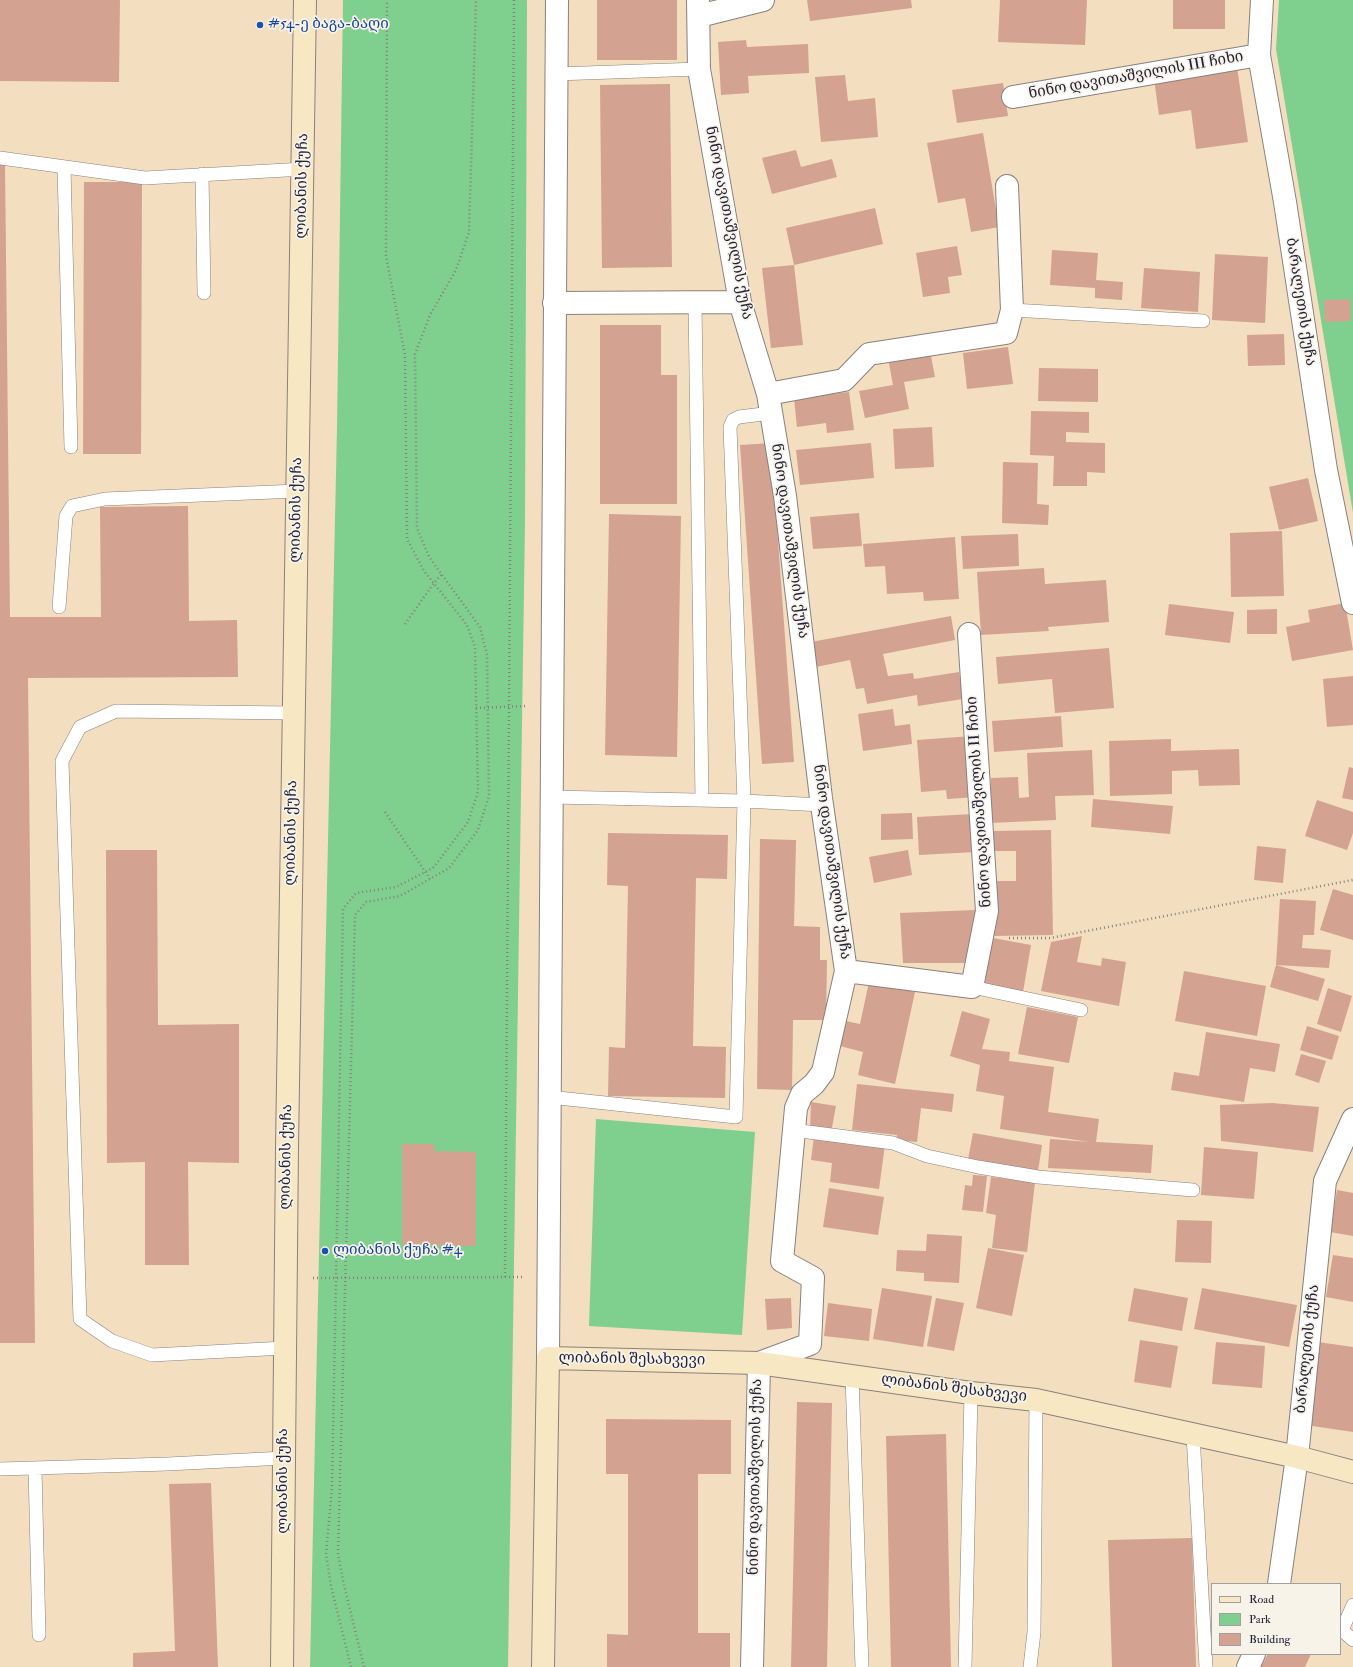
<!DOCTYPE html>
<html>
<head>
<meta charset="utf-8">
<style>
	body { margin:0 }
	#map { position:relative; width:1353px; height:1667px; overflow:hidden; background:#f3dec0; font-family:"IM FELL Double Pica",serif }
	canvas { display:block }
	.legend { position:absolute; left:1211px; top:1583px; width:130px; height:72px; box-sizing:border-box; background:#f7f3e8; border:1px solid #a29fa3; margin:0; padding:5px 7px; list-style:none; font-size:12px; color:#22223b }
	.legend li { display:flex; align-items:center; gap:8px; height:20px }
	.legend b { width:20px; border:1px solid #a29fa3 }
</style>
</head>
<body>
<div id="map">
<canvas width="1353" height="1667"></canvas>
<ul class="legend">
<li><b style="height:5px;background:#f7e8c3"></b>Road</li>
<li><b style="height:11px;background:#7fcf8f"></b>Park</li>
<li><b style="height:11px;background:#d3a290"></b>Building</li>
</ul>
</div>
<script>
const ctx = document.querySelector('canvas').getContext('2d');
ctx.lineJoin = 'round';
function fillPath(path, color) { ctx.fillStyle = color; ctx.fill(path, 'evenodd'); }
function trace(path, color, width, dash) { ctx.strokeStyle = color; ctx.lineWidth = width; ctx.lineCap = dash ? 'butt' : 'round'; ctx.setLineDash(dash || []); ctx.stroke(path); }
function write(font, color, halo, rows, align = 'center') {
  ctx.font = font + ' "IM FELL Double Pica","Noto Serif Georgian",serif'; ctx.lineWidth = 3.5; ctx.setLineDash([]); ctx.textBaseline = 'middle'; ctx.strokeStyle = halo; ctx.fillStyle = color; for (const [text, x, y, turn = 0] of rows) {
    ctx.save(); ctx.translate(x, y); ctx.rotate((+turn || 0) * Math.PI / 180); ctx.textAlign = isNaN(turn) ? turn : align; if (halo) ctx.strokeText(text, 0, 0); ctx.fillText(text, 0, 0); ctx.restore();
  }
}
const green = new Path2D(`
	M343,0H527L525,522L508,1667H310L337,428Z
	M1279,0H1353V513L1276,49Z
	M596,1119L755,1132L742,1335L589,1326Z`);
const building = new Path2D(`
	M0,0H120L119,82L0,81Z
	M597,0H677V60H597Z
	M807,0H911L912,8L810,21Z
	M1000,0H1087L1085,45L998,42Z
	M1173,0H1225V29H1173Z
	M746,40L747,47L808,44L809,73L748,76L749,93L721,95L718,42Z
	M1237,67L1248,142L1196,149L1191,110L1159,115L1154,79Z
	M845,75L848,101L875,98L878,137L821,142L815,77Z
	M1003,83L1008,116L957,123L952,90Z
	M670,84L672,267L602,268L600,85Z
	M983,133L999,227L971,232L965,198L938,203L927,143Z
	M796,150L801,167L832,159L837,177L772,194L762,158Z
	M0,164H5L10,617H101L100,507L188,506L189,621L237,620L238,677L28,678L35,1343H0Z
	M84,182H142L141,454H83Z
	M875,208L883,244L794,265L786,228Z
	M957,246L962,275L948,277L950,293L923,297L916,253Z
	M1052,250L1098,253L1096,280L1123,282L1122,300L1095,298V288L1050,285Z
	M1215,254L1268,257L1265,323L1212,320Z
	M794,265L803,345L771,348L762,268Z
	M1144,268L1200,272L1198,312L1141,308Z
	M1350,299L1351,321L1325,322L1324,300Z
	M600,325H661V375H677V504H600Z
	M1284,334L1285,365L1248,366L1247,335Z
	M1008,347L1013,384L967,389L963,353Z
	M930,351L935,377L904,382L909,409L865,418L859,391L893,385L888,358Z
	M1039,368L1098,369V402L1038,401Z
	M849,392L854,430L827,433L826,423L797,427L794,398Z
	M1031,411L1089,412V433L1066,432V442L1105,443V473L1087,472V486H1053L1054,456L1030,455Z
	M932,427L934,467L895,469L893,429Z
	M771,443L794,762L762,764L740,445Z
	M871,443L874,478L800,485L796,450Z
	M1003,462L1038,463L1037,504L1049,505L1048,525L1002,523Z
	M1308,478L1318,521L1279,530L1269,487Z
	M859,513L862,546L813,549L810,517Z
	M609,514L681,516L677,757L605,755Z
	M1282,531L1284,596L1231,597L1230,533Z
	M1018,534L1019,566L963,569L961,536Z
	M955,537L959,599L924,601L923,592L887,594L885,566L865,567L863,544Z
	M1044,568L1045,584L1106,580L1109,622L1048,627L1049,631L981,635L977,572Z
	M1345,603L1353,650L1292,661L1286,627L1310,622L1308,610Z
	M1169,604L1234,612L1230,643L1165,635Z
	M1277,609V634H1247V610Z
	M951,616L955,640L883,654L888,676L913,673L914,679L959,672L963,699L918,706L917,695L867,704L864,688L856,689L850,660L816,667L811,642Z
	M1109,648L1114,708L1055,713L1052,679L998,684L996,657Z
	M1353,676V725L1327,727L1323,679Z
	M893,709L895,726L910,724L912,744L863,751L858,714Z
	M1061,716L1063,747L994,752L992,721Z
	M972,736L977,797L947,799L946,790L921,792L917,740Z
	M1171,739V751L1239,749L1240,785L1199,786L1198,770L1172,771V794L1110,796L1109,741Z
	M1092,750L1094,795L1055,796L1056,820L990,823L989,799H991V778L1018,777L1019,798L1029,797L1027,753Z
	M1349,767L1353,768V800L1342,798Z
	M1093,799L1173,806L1170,834L1091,827Z
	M1317,800L1353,812V833L1347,850L1305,836Z
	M912,813L913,839L881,840V814Z
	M973,814L975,852L919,855L917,817Z
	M1051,830L1053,935L993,936L992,881H1016V851H993V831Z
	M608,833L728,835L727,879L696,878L693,1046L726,1047L725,1098L608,1096L609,1047L625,1048L628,886L607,885Z
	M760,839L796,840L794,926L820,927V960H827L826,1020H793L792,1090L757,1089Z
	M1257,846L1286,849L1283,883L1254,880Z
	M106,850H157L158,1025L239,1024V1163L188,1162L189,1265H145V1162L107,1163Z
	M908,850L912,875L874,883L869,857Z
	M1333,889L1353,895V940L1320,930Z
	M1280,899L1316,901L1314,935H1303L1302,948L1331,950L1329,968L1276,965Z
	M975,910L974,934L966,963H903L900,913Z
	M1082,936L1077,962L1101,966L1102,958L1126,962L1119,1006L1041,991L1051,942Z
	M993,938L1031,945L1023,992L984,985Z
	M1276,965L1325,979L1318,1001L1270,987Z
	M1184,971L1266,986L1257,1036L1175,1021Z
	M869,982L915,992L895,1084L858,1075L863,1052L840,1046L846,1021L860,1024Z
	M1328,988L1352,996L1341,1032L1317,1024Z
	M1027,1007L1078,1017L1069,1063L1018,1054Z
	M962,1011L990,1019L982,1049L1010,1052L1009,1061L1054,1067L1048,1112L1099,1119L1096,1142L1153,1145L1151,1173L1048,1168L1050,1139L1090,1142L1000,1129L1004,1096L976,1091L980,1065L950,1056Z
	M1307,1026L1339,1036L1332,1060L1300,1050Z
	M1206,1032L1280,1044L1275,1072L1250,1068L1244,1102L1171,1090L1174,1072L1199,1076Z
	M1301,1054L1326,1061L1319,1083L1295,1075Z
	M857,1084L954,1094L952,1112L921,1108L917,1142L896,1140L897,1135L852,1130Z
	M811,1102L836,1106L831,1133L810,1130Z
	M1272,1103L1319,1107L1313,1152L1221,1141L1220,1105Z
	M973,1133L1042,1145L1038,1171L968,1159Z
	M814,1136L885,1145L879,1189L830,1182L832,1163L811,1160Z
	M402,1144H434V1151L476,1152V1246L402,1245Z
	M1204,1147L1258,1152L1254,1199L1201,1195Z
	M973,1175L987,1176L983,1212L962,1210L965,1185L972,1186Z
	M991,1177L1035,1182L1027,1252L992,1248L996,1215L986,1213Z
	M829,1188L884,1197L878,1235L823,1227Z
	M1337,1190L1353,1193V1236L1330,1232Z
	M1177,1220L1212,1221L1211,1263L1175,1262Z
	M927,1234L962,1236L959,1283L924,1281V1273L896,1271L897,1250L926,1251Z
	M988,1248L1024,1255L1012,1316L976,1308Z
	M1333,1255L1353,1258V1302L1326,1297Z
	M882,1288L932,1296L923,1347L873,1339Z
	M1134,1288L1188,1298L1182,1331L1128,1321Z
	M1202,1288L1297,1305L1289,1347L1194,1329Z
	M791,1298L792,1328L767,1330L765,1299Z
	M936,1298L964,1303L954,1351L927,1346Z
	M828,1303L872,1309L869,1341L824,1336Z
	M1140,1340L1178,1346L1171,1388L1134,1382Z
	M1216,1342L1265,1346L1262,1388L1212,1384Z
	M1318,1342L1353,1347V1432L1306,1425Z
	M797,1402L832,1403L827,1667H791Z
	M606,1419L731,1420V1474H698V1633H730V1667H607V1634L628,1635V1474H606Z
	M946,1434L951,1667H891L886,1436Z
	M211,1483L218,1667H133V1653L175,1651L169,1484Z
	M1192,1538L1196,1667H1112L1108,1540Z
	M1268,1654H1311L1305,1667H1261Z`);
const path = new Path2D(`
	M405,624L434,583L442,574
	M476,708L526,706
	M385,812L430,879
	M1009,938H1050L1353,880
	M505,1277L514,0
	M313,1278L522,1277
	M351,1667L331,1586L326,1554L332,1488L343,909L356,893L396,887L433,868L468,822L478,792L475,647L467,625L424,571L407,539L405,355L386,256L387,0
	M364,1667L344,1585L338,1554L355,915L366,902L400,896L449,868L478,830L489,796L487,655L480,627L429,557L417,528L415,354L430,315L456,270L469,232L476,0`);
const lane = new Path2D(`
	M556,74L699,69
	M0,158L145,178L304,169
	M64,167L71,447
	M202,174L204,293
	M695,302L702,800
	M1012,310L1203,321
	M771,413L739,417L733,420L730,427L744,801L822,805
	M59,607L66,516L72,506L105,499L298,491
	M972,987L1081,1010
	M549,1097L736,1117L744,801L551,797
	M793,1130L893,1143L927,1156L978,1167L1038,1177L1193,1190
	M285,1348L152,1355L112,1341L80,1319L62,761L80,727L116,711L294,713
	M852,1376L862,1667
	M1193,1434L1206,1667
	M35,1468L39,1635
	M0,1469L168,1464L284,1458
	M1353,1605L1342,1630L1353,1640
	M965,1667L971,1393
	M1030,1667L1034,1632L1036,1400`);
const street = new Path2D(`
	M698,0L699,69L740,302L768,394L785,496L821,798L846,971L823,1072L814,1084L802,1094L796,1108L782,1261L813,1278L810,1344L759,1363L752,1667
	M1262,0L1259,55L1285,202L1326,470L1353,603
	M699,16L763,0
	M1013,97L1259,55
	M554,303L740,302
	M768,394L844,380L869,354L1006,333L1012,310L1007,186
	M846,971L972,987L987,911L969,634
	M548,1358L557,0
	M1279,1584L1297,1457L1325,1181L1353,1119
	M1248,1667L1254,1654`);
const secondary = new Path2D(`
	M282,1667L287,1147L305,0
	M543,1667L548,1358L759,1363L971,1393L1036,1400L1297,1457L1353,1472`);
const markers = [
	[260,25,4,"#1a4fb4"],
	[325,1251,4,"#1a4fb4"]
];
const transitNames = [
	["#54-ე ბაგა-ბაღი",268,25],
	["ლიბანის ქუჩა #4",333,1251]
];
const streetNames = [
	["ნინო დავითაშვილის III ჩიხი",1136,76,-10],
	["ლიბანის ქუჩა",303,186,-89],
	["ნინო დავითაშვილის ქუჩა",728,223,79],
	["ბარალეთის ქუჩა",1300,302,81],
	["ლიბანის ქუჩა",297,510,-89],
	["ნინო დავითაშვილის ქუჩა",789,541,82],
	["ნინო დავითაშვილის II ჩიხი",980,802,-94],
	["ლიბანის ქუჩა",292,833,-89],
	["ნინო დავითაშვილის ქუჩა",831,862,82],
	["ლიბანის ქუჩა",287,1157,-89],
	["ბარალეთის ქუჩა",1308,1349,-84],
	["ლიბანის შესახვევი",632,1360,1],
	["ლიბანის შესახვევი",954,1389,7],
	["ნინო დავითაშვილის ქუჩა",756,1477,-89],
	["ლიბანის ქუჩა",284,1481,-90]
];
fillPath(green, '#7fcf8f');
fillPath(building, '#d3a290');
trace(lane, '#8a807e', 14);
trace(street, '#8a807e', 24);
trace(secondary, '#8a807e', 24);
trace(path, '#8a807e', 2.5, [1, 3]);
trace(lane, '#fff', 13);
trace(street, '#fff', 22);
trace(secondary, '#f7e8c3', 22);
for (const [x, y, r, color] of markers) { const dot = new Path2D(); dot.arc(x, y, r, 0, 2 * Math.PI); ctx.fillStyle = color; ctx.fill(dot); trace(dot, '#f7f3e8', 1.5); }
write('15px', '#164399', '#f7f3e8', transitNames, 'left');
write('15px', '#22223b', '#f7f3e8', streetNames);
</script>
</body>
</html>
